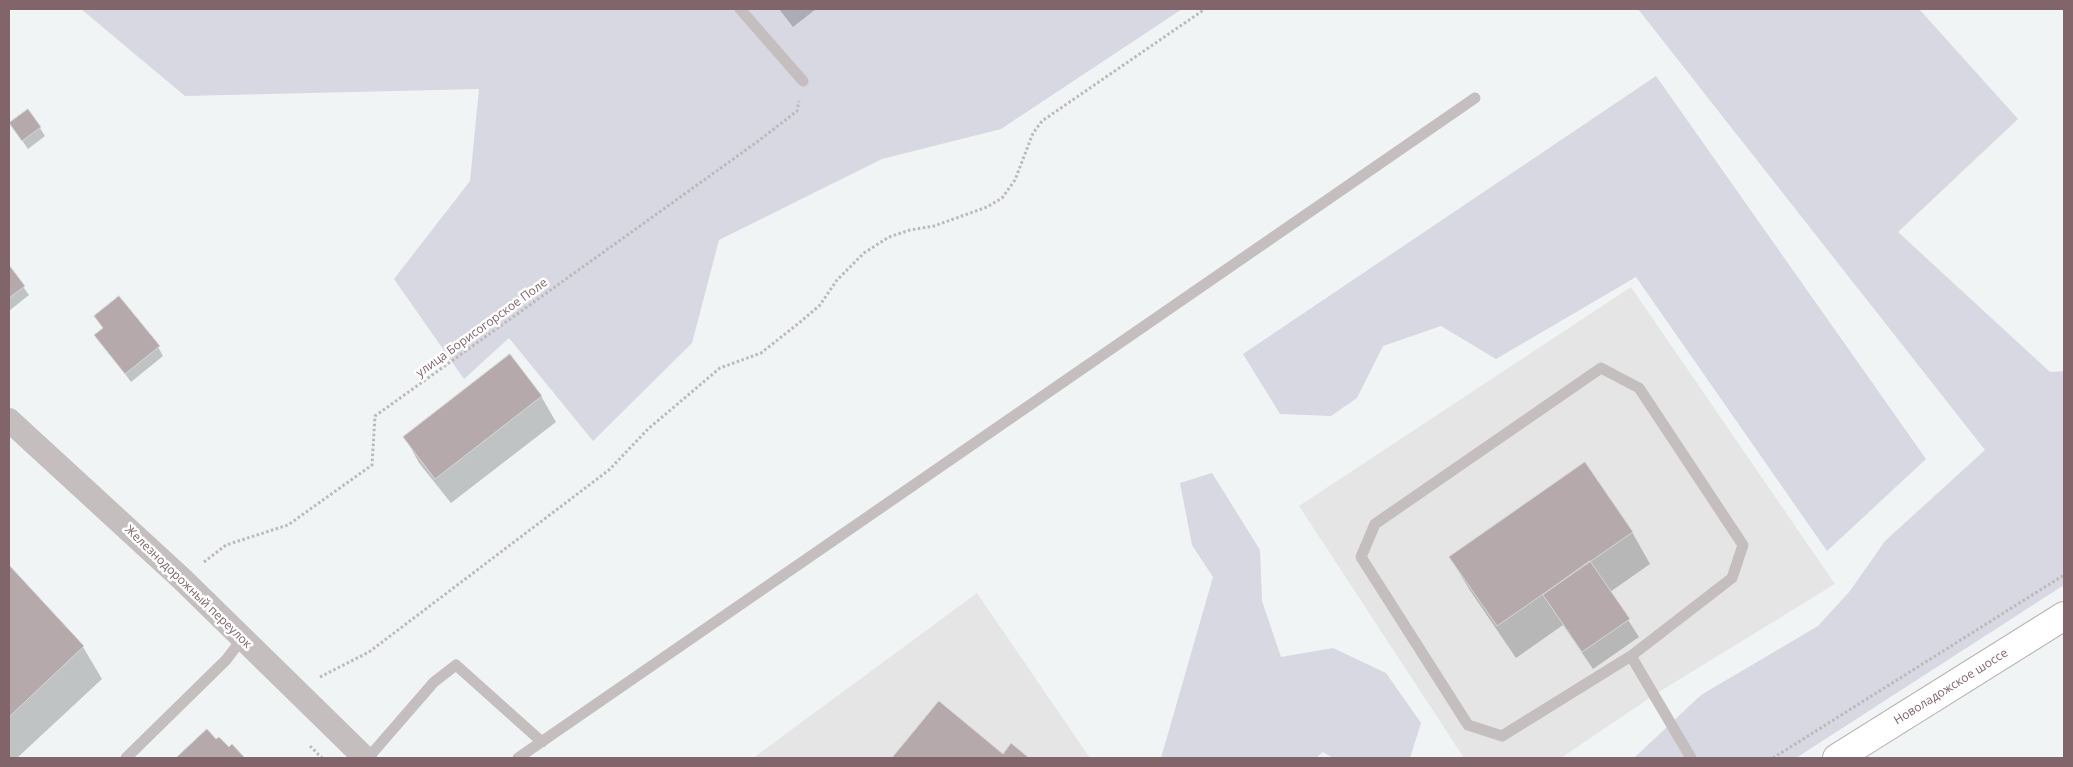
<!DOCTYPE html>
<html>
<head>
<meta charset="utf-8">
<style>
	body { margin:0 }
	#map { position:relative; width:2073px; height:767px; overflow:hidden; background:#f1f4f5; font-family:"Open Sans",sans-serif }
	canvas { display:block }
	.frame { position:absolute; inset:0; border:10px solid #82646b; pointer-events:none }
</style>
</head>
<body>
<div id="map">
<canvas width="2073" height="767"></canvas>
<div class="frame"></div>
</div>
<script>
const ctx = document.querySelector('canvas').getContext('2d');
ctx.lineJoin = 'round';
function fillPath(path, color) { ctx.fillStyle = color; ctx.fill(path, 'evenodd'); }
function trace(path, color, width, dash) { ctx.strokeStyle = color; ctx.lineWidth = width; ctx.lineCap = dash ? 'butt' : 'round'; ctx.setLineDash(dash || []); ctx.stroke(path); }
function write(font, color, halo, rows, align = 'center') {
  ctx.font = font + ' "Open Sans",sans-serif'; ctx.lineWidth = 5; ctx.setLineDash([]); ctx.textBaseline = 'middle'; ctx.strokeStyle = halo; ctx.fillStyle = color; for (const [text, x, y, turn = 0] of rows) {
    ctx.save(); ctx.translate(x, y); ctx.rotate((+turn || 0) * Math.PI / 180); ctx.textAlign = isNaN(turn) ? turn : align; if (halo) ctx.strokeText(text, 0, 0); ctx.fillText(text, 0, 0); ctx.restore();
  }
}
const built = new Path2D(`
	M1631,287L1835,584L1654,695L1561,758H1464L1299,506Z
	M977,593L1090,758H753Z`);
const green = new Path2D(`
	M81,9H1182L1001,129L882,159L719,240L692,343L593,441L509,338L464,379L394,279L470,181L479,89L185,96Z
	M1638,9H1919L2018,119L1898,232L2050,372L2064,371V585L1796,758H1634L1701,695L1818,626L1850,591L1885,541L1985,450Z
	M1656,76L1926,459L1827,551L1636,277L1496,359L1441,326L1383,346L1357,398L1331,416L1280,414L1243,354Z
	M1212,473L1260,550L1262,601L1281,657L1333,648L1386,673L1421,723L1410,758H1333L1323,752L1316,758H1161L1213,577L1192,545L1180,483Z`);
const shadow = new Path2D(`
	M779,9H816L793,27Z
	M10,123L40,128L45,136L28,149Z
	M9,267L29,295L9,311Z
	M95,316L158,347L163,356L131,382L96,335L104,329Z
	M541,396L556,422L451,503L419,463L405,437Z
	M1632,532L1650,564L1610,592L1639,637L1593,669L1563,625L1516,658L1469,589L1450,557Z
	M9,567L83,647L102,679L17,758H9Z
	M939,703L1003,756L1012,745L1027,758H894Z
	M206,731L216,741L229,749L232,746L243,758H178Z`);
const building = new Path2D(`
	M28,109L41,127L22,141L9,123Z
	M9,265L25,286L9,298Z
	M119,296L160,346L125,374L94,335L103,328L94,316Z
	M510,354L542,396L435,479L403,437Z
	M1585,462L1633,532L1497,626L1449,557Z
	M1590,561L1630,619L1582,652L1543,595Z
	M9,565L84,646L9,717Z
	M939,701L1003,754L1011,743L1029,758H892Z
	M207,729L216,739L219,737L229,747L232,744L245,758H176Z`);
const path = new Path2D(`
	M204,562L226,545L288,525L372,465L375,416L757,142L797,111L799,101
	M320,677L369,652L609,470L648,429L720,368L761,353L799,323L820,305L837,280L864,253L889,237L910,230L934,226L987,207L1002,198L1015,180L1033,133L1042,121L1205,9
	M310,746L322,758
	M1773,758L2064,575`);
const lane = new Path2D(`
	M740,9L803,81
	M1601,368L1639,388L1743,545L1732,578L1631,656L1502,736L1468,725L1361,557L1375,524Z
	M1631,656L1691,758
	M126,758L226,660L242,639
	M368,758L434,682L456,665L542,742
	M518,758L1475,98`);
const street = new Path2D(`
	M9,420L182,579L365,758`);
const secondary = new Path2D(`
	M1837,758L2064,616`);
const streetNames = [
	["улица Борисогорское Поле",482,328,-36],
	["Железнодорожный переулок",188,587,44],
	["Новоладожское шоссе",1951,687,-32]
];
fillPath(built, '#e5e5e6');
fillPath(green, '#d7d8e1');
fillPath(shadow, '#0003');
fillPath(building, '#b6a9ac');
trace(building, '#d4d6d6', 1);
trace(secondary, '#bcb2b4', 30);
trace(path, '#bdb8b9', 3, [2.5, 2.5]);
trace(lane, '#c5bebf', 11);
trace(street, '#c5bebf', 24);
trace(secondary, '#fff', 28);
write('12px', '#82646b', '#fff', streetNames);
</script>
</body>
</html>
